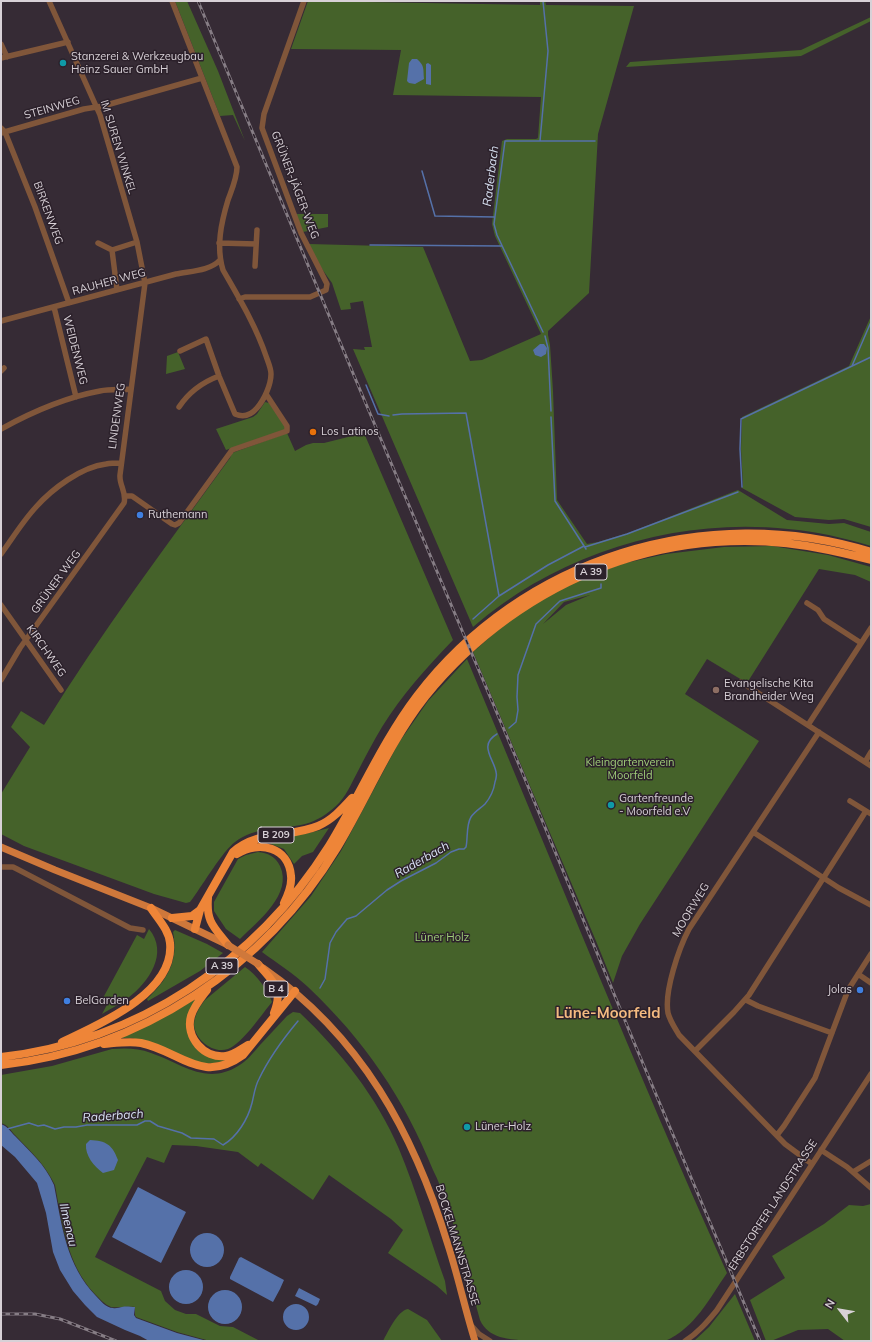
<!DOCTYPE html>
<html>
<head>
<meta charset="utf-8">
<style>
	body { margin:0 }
	#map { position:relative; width:872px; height:1342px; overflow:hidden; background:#362b35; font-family:Mulish,sans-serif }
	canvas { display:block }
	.frame { position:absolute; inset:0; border:2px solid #d8d1d7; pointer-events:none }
	.north { position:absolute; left:820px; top:1290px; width:40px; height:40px; -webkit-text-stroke:3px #2c212b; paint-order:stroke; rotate:301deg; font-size:11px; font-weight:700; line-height:16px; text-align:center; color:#d8d1d7 }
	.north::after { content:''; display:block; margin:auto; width:14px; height:18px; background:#d8d1d7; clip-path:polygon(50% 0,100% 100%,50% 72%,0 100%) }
</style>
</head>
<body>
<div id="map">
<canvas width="872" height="1342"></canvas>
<div class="frame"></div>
<div class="north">N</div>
</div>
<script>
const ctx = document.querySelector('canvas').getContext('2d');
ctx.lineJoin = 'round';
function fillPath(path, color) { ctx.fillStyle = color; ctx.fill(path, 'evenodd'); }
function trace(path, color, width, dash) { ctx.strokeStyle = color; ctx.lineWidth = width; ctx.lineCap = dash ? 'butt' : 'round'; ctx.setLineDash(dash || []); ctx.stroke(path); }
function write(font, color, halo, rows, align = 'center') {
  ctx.font = font + ' Mulish,sans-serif'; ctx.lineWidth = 3; ctx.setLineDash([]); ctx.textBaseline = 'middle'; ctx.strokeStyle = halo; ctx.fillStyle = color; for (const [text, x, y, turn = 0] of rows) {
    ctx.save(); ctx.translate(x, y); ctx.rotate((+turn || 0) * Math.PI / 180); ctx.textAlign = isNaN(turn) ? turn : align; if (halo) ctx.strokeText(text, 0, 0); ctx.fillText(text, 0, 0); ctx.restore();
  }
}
const green = new Path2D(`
	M175,1H187L218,71L245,141L233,115L220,116Z
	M308,1L540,5V1H545L546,5L634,6L598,134L589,293L548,331V335L550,345L553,391L557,500L587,544L598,542L628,533L738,490L787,520L829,524L844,523L871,532V546C844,538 816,531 788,529C676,517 558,553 473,627L353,349L365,350L364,347H372L363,301L350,303L351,309L341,310L332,283L317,262L309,244L423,247L470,361L482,360L541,334L495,236L492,224L502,141L507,139H536L538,138L541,97L393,95L401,50L291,49Z
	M871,17V21L801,56L626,67L630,62L801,50Z
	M295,214H328V227L303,232Z
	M871,316V527L844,519L829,520L795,517L742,488L743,485L741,449L742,417L849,366Z
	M178,352L185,369L166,374L167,356Z
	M265,402L269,403L286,427L285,430L226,450L216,429L253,417L257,414Z
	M287,433L295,451L306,445L313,443H324L364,433L453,640C426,668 402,695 382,727C373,742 365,757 357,773C351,784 346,797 336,806C327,814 317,821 305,824C282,830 255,826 235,842C222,852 204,883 193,898L190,902L186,903L154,894L24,846L1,834V794L30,747L11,727L21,711L44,725C101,633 166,546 230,458L232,453Z
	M772,546L828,555L871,567V582L855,575L819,569L747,683L707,659L685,694L759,741L640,924L622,956L613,983L596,941L473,652L506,623L559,588L621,564L666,554L724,547ZM590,595L566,605L543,624L564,602Z
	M467,659C553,864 636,1070 727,1273C709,1299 695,1328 665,1341C631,1341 598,1341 564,1341C544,1341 520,1342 500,1337C491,1334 484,1329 480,1320C469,1280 459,1240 446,1201C442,1190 438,1180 433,1170C404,1098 364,1040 308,987C294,974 277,963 262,952L311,896L341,851L398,744L428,701Z
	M329,828L313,852L302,856L294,864L284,849L271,844L267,839L309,833Z
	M258,852C268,853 275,856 280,866C293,894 258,921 240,939L226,929L214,911V902L238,859L246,855Z
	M149,929C169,953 149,982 128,998C120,1004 110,1009 102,1014L109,1001L103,998L137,935L144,939Z
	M175,930L207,944L223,953L200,971L148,1001L147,999C167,980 179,961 173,932Z
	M245,967C257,975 267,989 272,1002C262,1014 242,1044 228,1049C213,1054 195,1040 194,1025C194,1016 200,1006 205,1000Z
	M198,997L189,1036C199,1057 210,1054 231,1058C221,1063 212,1064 201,1063L132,1038H120L156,1021Z
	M293,1012L300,1013C340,1051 377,1097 399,1149C417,1192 429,1237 445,1281L447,1295L437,1286L388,1253L403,1230L391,1219L329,1175L313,1200L261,1163L258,1167L238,1152L196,1146L172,1145L164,1163L147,1157L95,1257L161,1291L165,1301L175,1310L186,1314H196L220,1326L233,1327L260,1341H210L177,1332L136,1317L135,1315V1307C130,1306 114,1308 111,1307C104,1304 100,1299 94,1293C67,1264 62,1223 55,1185C44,1163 32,1153 15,1135C10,1130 8,1125 1,1123V1075L52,1066L112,1049C126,1048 138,1048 151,1053C181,1063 206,1086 238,1066C247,1061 253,1053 260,1045C269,1035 278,1026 287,1016Z
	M871,1204V1341H845L828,1329L798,1330L771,1341H766L750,1300L785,1278L772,1256L824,1224L849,1205L863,1206Z
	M735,1294L755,1341H694L709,1327Z
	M408,1309L427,1320L442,1341H383C388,1332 397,1311 408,1309Z`);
const water = new Path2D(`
	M412,59H417C425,66 423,69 424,79L415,84L409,83L407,81L409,63Z
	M428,63L431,65V85L426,84V64Z
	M540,344H544L547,348L546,354L541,357L535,355L533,350Z
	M1,1124C7,1126 10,1131 15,1136C31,1153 44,1163 54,1185C62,1226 66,1265 96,1296C101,1301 106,1308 113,1308C116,1309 120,1307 122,1307C126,1306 131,1307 135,1307L134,1315L136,1318L177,1333L207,1341H149L140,1336L125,1330L97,1317L85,1305L73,1291L60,1270L53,1252L46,1213L37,1183L15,1157L1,1145Z
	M90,1140C106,1141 112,1144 118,1160L114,1170L103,1173C94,1166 85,1156 86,1144Z
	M138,1187L186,1212L161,1263L112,1237Z
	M190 1250a17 17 0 1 1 34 0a17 17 0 1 1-34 0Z
	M241,1257L284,1280L280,1289L273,1302L230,1279V1277L239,1258Z
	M169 1287a17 17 0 1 1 34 0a17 17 0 1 1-34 0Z
	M299,1288L320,1299L318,1304L316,1306L295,1296Z
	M208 1307a17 17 0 1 1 34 0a17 17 0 1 1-34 0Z
	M283 1317a13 13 0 1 1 26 0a13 13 0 1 1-26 0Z`);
const stream = new Path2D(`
	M543,1L548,51L540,141H505L494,224L497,235L543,332
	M541,141H595
	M422,171L435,216L495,217
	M370,245L502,246
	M545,336L548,348L551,411
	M852,366L871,322
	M366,385L378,414L389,416
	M393,415L402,414L466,413L499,596L548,565L584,546
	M551,417L555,501L586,549
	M742,487L740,449L741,419L871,357
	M585,547L627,534L738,492
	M473,619L499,596
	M509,728L516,722L518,710L517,697L518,675L536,624L560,601L601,588V584
	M320,988L325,979L330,943L336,932L347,919L356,916L387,890L401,881L436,863L451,852L459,849H464L466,847C468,838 466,825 471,817C475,811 481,808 485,804C490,798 494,789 495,782C496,779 497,775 496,772C494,759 478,745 497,734
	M7,1129L29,1123L38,1126L44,1125L55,1129L64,1127H76L87,1125H137L145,1121H150L158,1126L182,1133L191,1138L214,1139L223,1145C237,1137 248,1119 252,1103C254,1095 255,1086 259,1079C269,1058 283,1039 298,1021`);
const minor = new Path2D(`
	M172,1L237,167C237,178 232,189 228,200C221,223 216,247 223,270C239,298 256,326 266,356C268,362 271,368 271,374C271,385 264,400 257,408C251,415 244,418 235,414L219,376L206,339L180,351
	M1,44L7,57
	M1,58L68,42
	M1,128L5,132L35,207L69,303
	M1,133L84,109L103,106L202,78
	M98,243L112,250L137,242
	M219,243L256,244
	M112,250L117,290
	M255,266L257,230
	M239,299L245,297H310L326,290L327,284L301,233L262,128L264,114L304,1
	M54,307L76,397
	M1,321L176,274C190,271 210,271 220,260
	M1,371L4,368
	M179,407C189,392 203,382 219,376
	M1,429C30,413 67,397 100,391C110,389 121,390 131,389
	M125,496H132L172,524L175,525L179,523L232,450L287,431V426L266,394
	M1,554C12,539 23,521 36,507C52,489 81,467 106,464C111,463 116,463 121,463
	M807,603L818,610L824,619L861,643
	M1,605L61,690
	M1,680L20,648L124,503C127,493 119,485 120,475L145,283L137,242L100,115L49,1
	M741,682L871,766
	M808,725L871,628
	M865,762L871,752
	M850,801L871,814
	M753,832L839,888L871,905
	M1,867H13L17,869L130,928L143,930
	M858,974L871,983
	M746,1000L758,1006L832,1033
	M695,1051L734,1012L749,995L866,811
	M777,1135L784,1126L815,1078L848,990L871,954
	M821,1150L847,1167L871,1188
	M812,1164L785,1144L679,1035C675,1028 670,1021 668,1013C664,991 679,948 689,929L819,732
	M853,1172L871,1161
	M470,1324L479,1334L490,1341
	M685,1341C698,1333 707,1322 717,1310L871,1074`);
const major = new Path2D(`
	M1,847L55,870L151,908L228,945
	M263,968C361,1036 414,1133 448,1245C458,1276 465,1309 475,1341`);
const highway = new Path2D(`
	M237,854C259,840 289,847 291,876C292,885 288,895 284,903
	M208,898C206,922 214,927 228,945
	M172,918L192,916L200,910
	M195,929L200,910L233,852C258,830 289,838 318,826C332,820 342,809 352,798
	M258,964C273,982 284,988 274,1013
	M207,990C201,998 194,1006 191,1016C185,1037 204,1059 226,1056C234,1055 241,1049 248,1045
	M62,1042C98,1025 175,993 170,943C169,930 158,919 151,908
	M104,1044C116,1043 129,1041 141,1043C180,1051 202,1085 243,1055L295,991
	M1,1057C138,1041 256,962 329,846C359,797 382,742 417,696C522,558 706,501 871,552
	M1,1065C140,1050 265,967 337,848C367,798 389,743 425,697C523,576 676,517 829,550C843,553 857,556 871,560`);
const rail = new Path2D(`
	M198,1L355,378L525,779L636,1047L760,1341
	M1,1314H35L60,1319L116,1341`);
const majorBridge = new Path2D(`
	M228,945L258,964`);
const markers = [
	[63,63,4,"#0f9aa8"],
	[313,432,4,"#e8710a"],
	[140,515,4,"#3f7fe0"],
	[716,690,4,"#8d6e63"],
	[611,805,4,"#0f9aa8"],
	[860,990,4,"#3f7fe0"],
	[67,1001,4,"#3f7fe0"],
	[467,1127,4,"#0f9aa8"]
];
const shields = [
	[591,572,32],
	[276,835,36],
	[222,966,32],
	[276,989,24]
];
const shieldNames = [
	["A 39",591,572],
	["B 209",276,835],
	["A 39",222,966],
	["B 4",276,989]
];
const poiNames = [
	["Stanzerei & Werkzeugbau",71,57],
	["Heinz Sauer GmbH",71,70],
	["Los Latinos",321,432],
	["Ruthemann",148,515],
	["Evangelische Kita",724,684],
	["Brandheider Weg",724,697],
	["Gartenfreunde",619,799],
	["- Moorfeld e.V",619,812],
	["Jolas",852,990,"right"],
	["BelGarden",75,1001],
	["Lüner-Holz",475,1127]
];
const streetNames = [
	["STEINWEG",52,108,-16],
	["IM SUREN WINKEL",118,147,73],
	["GRÜNER-JÄGER-WEG",295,185,69],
	["BIRKENWEG",48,213,70],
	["RAUHER WEG",109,282,-15],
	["WEIDENWEG",75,350,76],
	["LINDENWEG",117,416,-82],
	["GRÜNER WEG",56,582,-54],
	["KIRCHWEG",46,651,55],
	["MOORWEG",691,910,-59],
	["ERBSTORFER LANDSTRASSE",773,1205,-57],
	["BOCKELMANNSTRASSE",457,1245,73]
];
const parkNames = [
	["Kleingartenverein",630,763],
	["Moorfeld",630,776],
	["Lüner Holz",442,938]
];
const waterNames = [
	["Raderbach",491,176,-83],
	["Raderbach",422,860,-30],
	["Raderbach",113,1116,-4],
	["Ilmenau",68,1225,77]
];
const districtNames = [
	["Lüne-Moorfeld",608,1013]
];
fillPath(green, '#45622a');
fillPath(water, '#5571a9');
trace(stream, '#5571a9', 1.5);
trace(minor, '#80563a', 5.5);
trace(major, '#cf783b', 7);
trace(highway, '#ee8538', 8);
trace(rail, '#867d85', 3);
trace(rail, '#2c212b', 1.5, [4.5]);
trace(majorBridge, '#cf783b', 7);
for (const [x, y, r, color] of markers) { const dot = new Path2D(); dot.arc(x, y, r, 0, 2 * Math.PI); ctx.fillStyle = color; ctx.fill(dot); trace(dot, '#2c212b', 1.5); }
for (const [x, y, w] of shields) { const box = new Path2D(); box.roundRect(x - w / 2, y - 8, w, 16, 3); ctx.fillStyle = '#2c212b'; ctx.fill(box); trace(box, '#d8d1d7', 1); }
write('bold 10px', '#d8d1d7', null, shieldNames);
write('11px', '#d8d1d7', '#2c212b', poiNames, 'left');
write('11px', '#d8d1d7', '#2c212b', streetNames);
write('11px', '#a0cf79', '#2c212b', parkNames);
write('italic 12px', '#d8e1f2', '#2c212b', waterNames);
write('bold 15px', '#f4ba80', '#2c212b', districtNames);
</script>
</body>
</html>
